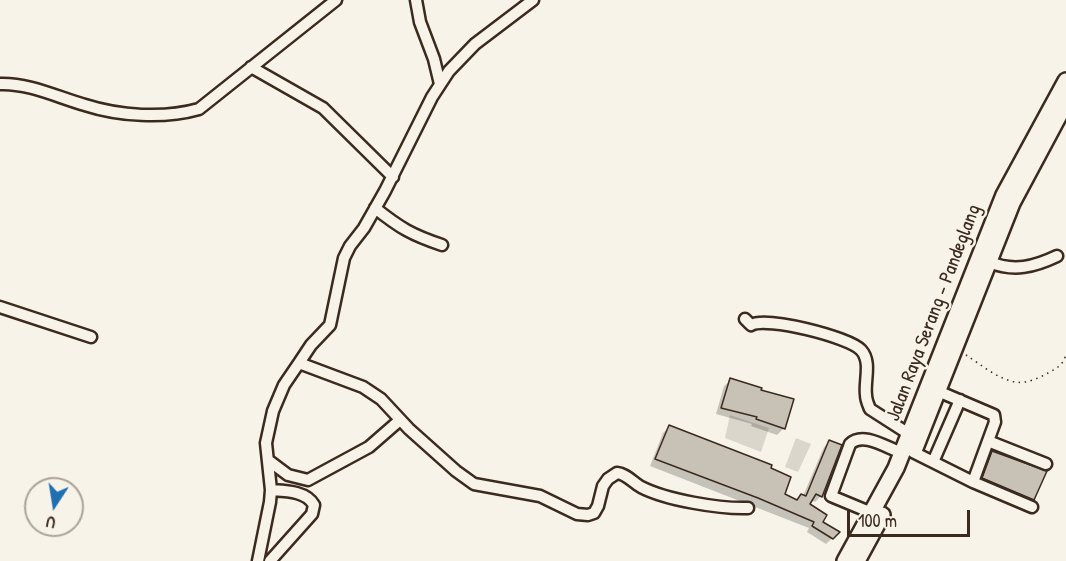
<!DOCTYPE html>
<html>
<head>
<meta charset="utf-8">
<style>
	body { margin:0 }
	#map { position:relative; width:1066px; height:561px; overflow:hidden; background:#f7f3e8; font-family:"Patrick Hand",sans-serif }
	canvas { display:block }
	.north { position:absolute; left:24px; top:477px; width:60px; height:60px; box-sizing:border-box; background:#f7f3e8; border:2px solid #aca397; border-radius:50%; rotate:192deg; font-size:16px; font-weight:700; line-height:24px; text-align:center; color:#3b2a1e }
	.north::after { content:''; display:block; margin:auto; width:21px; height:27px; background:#1f6fb2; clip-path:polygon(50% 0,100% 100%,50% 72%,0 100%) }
	.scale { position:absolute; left:847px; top:510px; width:123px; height:27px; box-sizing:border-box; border:3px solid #3b2a1e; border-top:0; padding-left:8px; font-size:18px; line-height:21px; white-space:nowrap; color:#3b2a1e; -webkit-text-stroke:4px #f7f3e8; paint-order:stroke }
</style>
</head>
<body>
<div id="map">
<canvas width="1066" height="561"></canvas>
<div class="north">U</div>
<div class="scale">100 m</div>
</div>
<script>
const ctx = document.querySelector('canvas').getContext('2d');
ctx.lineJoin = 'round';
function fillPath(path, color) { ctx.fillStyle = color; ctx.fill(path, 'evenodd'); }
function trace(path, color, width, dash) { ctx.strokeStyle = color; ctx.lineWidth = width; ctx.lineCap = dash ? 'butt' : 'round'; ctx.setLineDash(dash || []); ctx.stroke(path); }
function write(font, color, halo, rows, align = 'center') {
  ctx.font = font + ' "Patrick Hand",sans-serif'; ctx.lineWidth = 5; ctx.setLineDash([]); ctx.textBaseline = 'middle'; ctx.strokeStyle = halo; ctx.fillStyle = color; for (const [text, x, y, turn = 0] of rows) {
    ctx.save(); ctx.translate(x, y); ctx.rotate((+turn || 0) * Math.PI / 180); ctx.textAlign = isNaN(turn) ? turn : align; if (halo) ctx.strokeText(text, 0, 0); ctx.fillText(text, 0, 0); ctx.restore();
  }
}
const green = new Path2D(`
	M730,415L769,428L761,452L725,438Z
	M796,438L811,444L798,472L785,467Z`);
const shadow = new Path2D(`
	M731,380L784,428L777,435L751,426L752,424L716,414L724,386Z
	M669,427L769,469L783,495L796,501L801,496H803L824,447L830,441L821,496L815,502L811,500L808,505L821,523L838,533L826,544L807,532L809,528L650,466L663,433Z
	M993,453L1032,499L1026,505L977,484L986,459Z`);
const building = new Path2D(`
	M730,378L762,388L761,390L794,399L785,429L756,419L757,417L721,408Z
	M669,425L772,465L771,468L791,477L785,494L797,500L801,494L806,496L829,440L842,445L822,497L816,494L810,504L827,515L823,522L840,532L833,539L812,526L814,522L758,498L655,459Z
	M992,451L1047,471L1034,500L982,478Z`);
const path = new Path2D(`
	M966,355C980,364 999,380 1016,382C1026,384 1039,378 1048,373C1057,368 1064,365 1066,353`);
const minor = new Path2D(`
	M416,0L420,22L434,59L440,84
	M251,67L323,108L393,177
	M0,84C29,83 57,97 85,105C119,116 164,119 199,109L336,0
	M375,208C400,228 412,235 442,245
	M989,262C1014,272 1034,267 1057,256
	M0,307L91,337
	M745,319L751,325C766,316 849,337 861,350C872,362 864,381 866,395C866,400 868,404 870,409L909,434
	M299,363L363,387L381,399L409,429L456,471L474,484L540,496L577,514L588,515L594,513L598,506L603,486L608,479L617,473C627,474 632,482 641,487C666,500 720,509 748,508
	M933,389L994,415L995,422L973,482L1032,507
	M988,441L1046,464
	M913,452L973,482
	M268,460L288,475L308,480L369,447L400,420
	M933,462L960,400
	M872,513L831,496L850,444C863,431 887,448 902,453
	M258,561L270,502L271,490L266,443L273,411L284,385L299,363L311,345L330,325L344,258L350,246L364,228L385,191L432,97L449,71L475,44L533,0
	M270,561L312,514L314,505C306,491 286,491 271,490`);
const highway = new Path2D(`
	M915,448L1012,203L1066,102
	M845,561L896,468L1004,195L1066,81
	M857,561L882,515`);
const streetNames = [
	["Jalan Raya Serang - Pandeglang",934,313,-69]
];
fillPath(green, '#dbd6cb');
fillPath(shadow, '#0003');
fillPath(building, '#c8c1b6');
trace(building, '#3b2a1e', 1.5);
trace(minor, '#3b2a1e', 15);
trace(highway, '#3b2a1e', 20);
trace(path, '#3b2a1e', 1.5, [1.5, 4.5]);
trace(minor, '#f7f3e8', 10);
trace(highway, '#f7f3e8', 15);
write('20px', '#3b2a1e', '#f7f3e8', streetNames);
</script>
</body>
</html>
